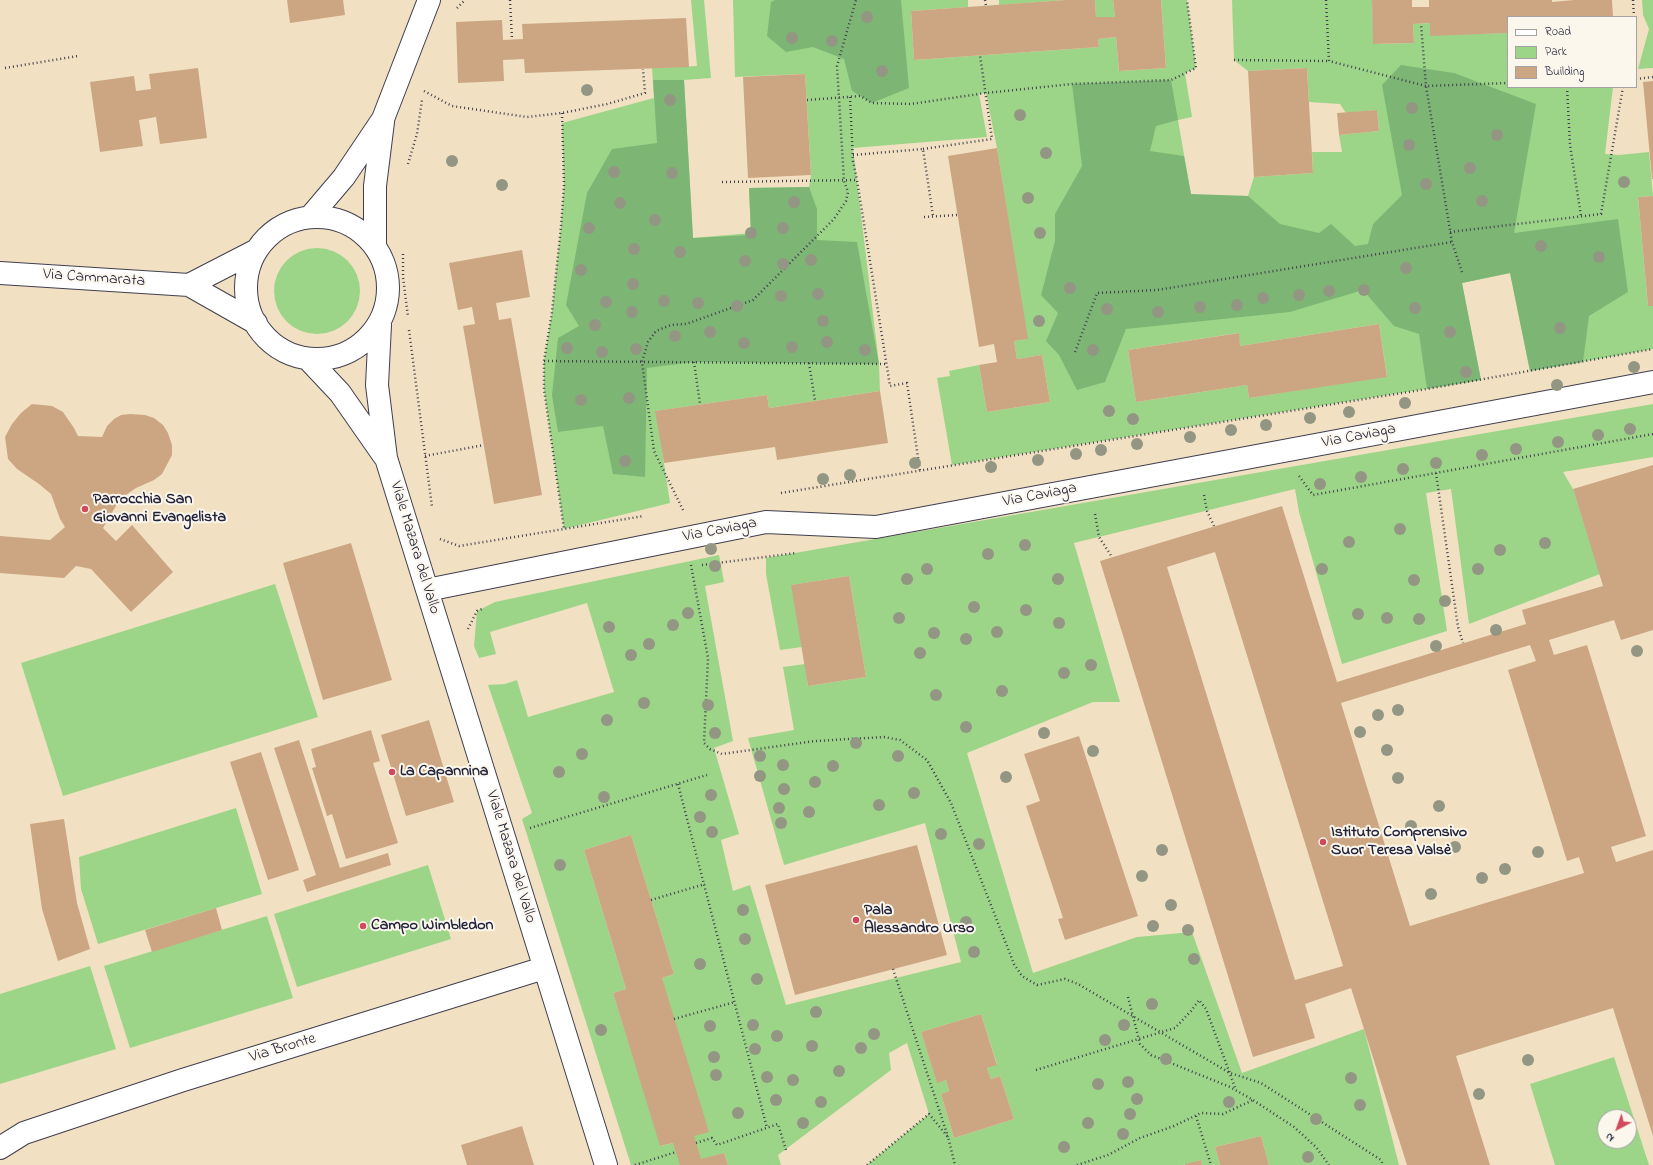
<!DOCTYPE html>
<html>
<head>
<meta charset="utf-8">
<style>
	body { margin:0 }
	#map { position:relative; width:1653px; height:1165px; overflow:hidden; background:#f1e1c2; font-family:"Indie Flower",sans-serif }
	canvas { display:block }
	.legend { position:absolute; left:1507px; top:16px; width:130px; height:72px; box-sizing:border-box; background:#fbf7ec; border:1px solid #a4a2a5; margin:0; padding:5px 7px; list-style:none; font-size:12px; color:#22223b }
	.legend li { display:flex; align-items:center; gap:8px; height:20px }
	.legend b { width:20px; border:1px solid #a4a2a5 }
	.north { position:absolute; left:1597px; top:1109px; width:40px; height:40px; box-sizing:border-box; background:#fbf7ec; border:1px solid #a4a2a5; border-radius:50%; rotate:221deg; font-size:11px; font-weight:700; line-height:16px; text-align:center; color:#22223b }
	.north::after { content:''; display:block; margin:auto; width:14px; height:18px; background:#d1495b; clip-path:polygon(50% 0,100% 100%,50% 72%,0 100%) }
</style>
</head>
<body>
<div id="map">
<canvas width="1653" height="1165"></canvas>
<ul class="legend">
<li><b style="height:5px;background:#fff"></b>Road</li>
<li><b style="height:11px;background:#9cd588"></b>Park</li>
<li><b style="height:11px;background:#cca683"></b>Building</li>
</ul>
<div class="north">N</div>
</div>
<script>
const ctx = document.querySelector('canvas').getContext('2d');
ctx.lineJoin = 'round';
function fillPath(path, color) { ctx.fillStyle = color; ctx.fill(path, 'evenodd'); }
function trace(path, color, width, dash) { ctx.strokeStyle = color; ctx.lineWidth = width; ctx.lineCap = dash ? 'butt' : 'round'; ctx.setLineDash(dash || []); ctx.stroke(path); }
function write(font, color, halo, rows, align = 'center') {
  ctx.font = font + ' "Indie Flower",sans-serif'; ctx.lineWidth = 4; ctx.setLineDash([]); ctx.textBaseline = 'middle'; ctx.strokeStyle = halo; ctx.fillStyle = color; for (const [text, x, y, turn = 0] of rows) {
    ctx.save(); ctx.translate(x, y); ctx.rotate((+turn || 0) * Math.PI / 180); ctx.textAlign = isNaN(turn) ? turn : align; if (halo) ctx.strokeText(text, 0, 0); ctx.fillText(text, 0, 0); ctx.restore();
  }
}
const green = new Path2D(`
	M691,0H704L711,78L684,80L693,238L751,233L749,188L809,187L811,175L805,74L735,77L733,0H968V7L911,11L914,60L1099,47L1098,39L1116,37L1119,71L1166,68L1161,0H1187L1196,68L1185,73L1192,117L1178,120L1191,195L1248,196L1254,177L1313,173L1312,152H1342L1339,135L1379,131L1377,110L1346,113L1340,104L1309,102L1307,68L1248,71L1234,60L1232,0H1372L1374,44L1414,43L1413,24L1430,23V35L1508,33V87H1613L1605,154L1619,155L1649,152L1653,196L1638,197L1648,306H1653V349L1530,371L1510,273L1462,283L1481,380L952,465L937,378L950,376L949,371L979,365L987,412L1050,402L1042,355L1017,359L1014,341L1027,339L997,148L986,93L979,94L987,137L853,148L879,364L880,391L769,408L767,395L656,411L670,503L564,529L544,389V361L552,312L561,226L564,185L562,123L654,98L652,68L697,66ZM1379,324L1387,376L1249,398L1247,385L1136,402L1128,350L1238,333L1240,346Z
	M999,0H1067L999,5Z
	M1095,0H1113L1115,17H1096Z
	M1642,0H1653V68L1638,69L1649,29L1643,15Z
	M274 291a43 43 0 1 1 86 0a43 43 0 1 1-86 0Z
	M1653,404V457L1563,472L1573,489L1600,574L1469,624L1451,489L1426,493L1447,631L1342,664L1299,512L1295,489L1074,543L1120,702H1093L967,753L1033,973L1137,937L1192,932L1242,1073L1364,1029L1399,1165H1269L1261,1136L1215,1147L1220,1165H1202L1201,1160L1183,1165H867L929,1114L907,1043L889,1053L891,1070L778,1155L781,1165H728L724,1153L683,1165H631L522,819L532,813L488,685L505,684L517,680L528,717L614,692L587,603L490,632L496,654L479,658L474,646L477,611L495,602L719,555L724,582L705,586L733,741L714,748L739,834L721,840L733,891L750,885L786,1005L961,962L925,823L784,865L748,738L794,730L783,667L805,664L808,686L866,677L849,576L792,585L802,647L780,650L766,574V558ZM631,835L674,974L662,978L673,1143L661,1146L613,993L626,989L584,850ZM981,1014L997,1064L987,1068L991,1079L1000,1076L1014,1119L954,1138L941,1094L949,1091L946,1080L937,1082L921,1032Z
	M275,584L318,717L63,796L21,663Z
	M236,808L262,894L98,944L81,889L79,857Z
	M428,865L451,939L297,987L274,914Z
	M267,916L293,998L130,1048L104,966Z
	M90,966L116,1049L0,1084V994Z
	M1614,1057L1649,1165H1555L1530,1084ZM1605,1117H1629V1141H1605Z`);
const forest = new Path2D(`
	M775,0H901L909,88L872,103L852,91L844,59L813,47L786,52L767,36L771,2Z
	M1401,65L1454,73L1536,104L1514,233L1618,219L1628,292L1589,316L1583,362L1530,371L1510,273L1462,283L1481,380L1427,389L1419,334L1394,326L1363,290L1290,312L1126,329L1105,382L1077,390L1059,355L1046,341L1058,313L1041,295L1055,241V214L1082,166L1072,84L1171,80L1178,120L1156,126L1150,151L1184,156L1191,194L1248,196L1280,224L1319,233L1331,224L1355,246L1368,244L1373,224L1402,195L1382,85Z
	M653,80H684L693,238L751,235L749,188L809,187L817,209V240L857,242L879,364L694,362L647,368L645,477L613,474L603,426L558,432L552,395L558,338L579,326L566,305L587,193L612,149L657,143Z`);
const building = new Path2D(`
	M287,0H343L345,15L290,23Z
	M1066,0H1095L1096,17H1115L1113,0H1161L1166,68L1119,71L1116,37L1098,39L1099,47L914,60L911,11Z
	M1372,0H1412V7H1429V0H1552V2L1574,0H1612L1613,17H1508V33L1430,36V23L1413,24L1414,43L1373,44Z
	M686,18L689,67L525,73L524,59L503,60L504,81L458,83L456,22L502,20L503,40L523,39L522,24Z
	M198,68L207,138L160,144L156,117L139,120L143,146L100,152L90,82L134,76L136,91L151,89L149,74Z
	M1307,68L1313,173L1254,177L1248,71Z
	M805,74L811,175L748,178L743,77Z
	M1653,81V179H1652L1643,82Z
	M1377,110L1379,131L1339,135L1337,113Z
	M997,148L1028,339L1014,341L1017,359L1042,355L1050,402L987,412L979,365L997,362L994,344L979,347L948,156Z
	M1653,196V306H1648L1638,197Z
	M522,250L530,297L496,303L499,320L511,318L542,495L494,504L463,326L475,324L472,307L458,310L449,263Z
	M1379,324L1387,377L1249,398L1247,385L1136,402L1128,350L1239,333L1240,346Z
	M880,391L888,443L777,460L775,447L664,463L655,411L767,395L769,408Z
	M32,404L52,406L63,412L74,428L78,436L102,437L107,426L114,419L121,415L130,414L145,415L154,418L163,425L168,433L172,445V455L162,474L154,480L136,488L120,499L103,528L116,541L132,525L173,572L131,612L91,569L76,566L64,578L0,573V536L50,540L65,527L60,519L51,494L39,484L17,469L8,459L5,437L12,424L21,413Z
	M1653,465V630L1621,640L1614,620L1549,640L1554,655L1587,645L1646,836L1611,847L1616,862L1653,850V1136L1613,1008L1456,1056L1490,1165H1407L1351,988L1305,1004L1315,1038L1253,1057L1100,561L1282,506L1337,682L1526,624L1522,610L1603,586L1573,489ZM1215,552L1343,966L1295,980L1167,567ZM1530,645L1536,661L1508,670L1567,861L1579,857L1584,873L1410,926L1341,703Z
	M351,543L392,680L323,700L283,563Z
	M849,576L866,677L808,686L791,585Z
	M429,720L454,802L406,816L381,735Z
	M371,730L380,761L373,763L398,843L346,859L332,814L327,816L312,768L316,767L311,749Z
	M1079,736L1138,916L1065,940L1058,919L1063,918L1026,806L1040,801L1024,754Z
	M299,740L340,868L388,853L391,865L307,892L303,880L316,875L274,748Z
	M261,752L299,870L268,880L230,762Z
	M64,819L77,903L90,949L58,961L42,909L30,824Z
	M631,835L674,974L662,978L709,1132L694,1136L696,1143L701,1159L724,1153L728,1165H680L673,1143L660,1146L613,993L626,989L584,850Z
	M917,845L947,955L795,995L765,885Z
	M216,908L222,930L152,952L145,930Z
	M981,1014L997,1065L987,1068L991,1079L1000,1076L1014,1119L954,1138L941,1094L949,1091L946,1080L937,1083L921,1032Z
	M522,1126L534,1165H467L461,1145Z
	M1261,1136L1269,1165H1220L1215,1147Z
	M1201,1160L1202,1165H1185V1164Z`);
const path = new Path2D(`
	M510,0L512,39
	M985,0L986,6
	M1326,0L1329,61L1426,86L1421,24
	M1633,0L1634,17
	M457,8L465,0
	M1234,60L1329,61
	M5,68L78,56
	M1636,79L1653,77
	M1567,87L1570,145L1581,216
	M424,91L452,106L527,117L562,113L607,104L645,93L643,69
	M850,97L853,161L857,180
	M807,100L860,96L872,103L911,104L986,93L1072,84L1171,80L1196,68L1187,0
	M562,113L564,185L561,226L552,312L544,361V389L564,529
	M923,149L992,139L980,55
	M853,155L923,149L933,216
	M408,164L417,134L422,100
	M722,182L857,180L890,386L907,383L920,471
	M924,217L958,215
	M1450,232L1601,214L1623,87
	M403,254V277L408,317
	M1462,272L1452,242L1426,86L1508,83
	M409,330L432,507
	M1075,352L1097,293L1157,290L1452,242
	M544,361L887,364
	M694,362L700,404
	M809,363L815,401
	M425,456L484,445
	M1436,473L1458,627L1463,643
	M1299,476L1313,495L1653,434
	M781,493L1427,389L1653,349
	M1204,495L1207,511L1214,526
	M683,510L654,451L642,362L648,342L656,331L671,325L686,324L753,300L834,219L846,201L848,192L844,181L837,66L856,0
	M1095,514L1099,537L1112,557
	M440,539L459,546L644,516
	M691,565L708,658L704,743L710,749L722,754L815,741L884,737L900,740L927,760L951,803L1014,964L1022,976L1037,985L1065,979L1078,984L1230,1073L1261,1083L1381,1160L1383,1165
	M702,565L796,553
	M468,629L477,611L482,609
	M678,784L767,1128
	M530,828L707,775
	M651,900L705,884
	M893,969L948,1137
	M1128,997L1140,1044L1151,1055L1230,1087L1253,1100L1294,1127L1316,1147L1329,1165
	M674,1019L735,1002
	M1036,1070L1175,1028L1191,1011L1199,1000L1206,1009L1236,1090
	M1196,1116L1211,1165
	M696,1143L712,1138L717,1145L778,1124L786,1150
	M635,1165L676,1152
	M867,1165L929,1114L948,1137L955,1165
	M1077,1165L1108,1155L1140,1138L1174,1126L1201,1113L1223,1114L1253,1100`);
const street = new Path2D(`
	M246 288a71 71 0 1 1 142 0a71 71 0 1 1-142 0Z
	M310,217L344,177L383,119L429,0
	M375,245V186L383,122
	M0,273L189,285L256,323
	M189,285L255,251
	M380,325L377,385L386,458L606,1165
	M308,359L340,393L384,456
	M427,590L766,522L876,527L1653,382
	M0,1148L24,1133L183,1080L544,968`);
const trees = [
	[867,17],
	[792,38],
	[832,41],
	[882,71],
	[587,90],
	[670,100],
	[1412,108],
	[1020,115],
	[1497,135],
	[1409,145],
	[1046,153],
	[452,161],
	[1470,168],
	[614,172],
	[672,173],
	[1624,182],
	[1426,184],
	[502,185],
	[1028,198],
	[1482,201],
	[794,202],
	[620,203],
	[655,220],
	[589,228],
	[783,228],
	[751,233],
	[1040,233],
	[1541,246],
	[634,249],
	[680,252],
	[1599,257],
	[811,260],
	[745,261],
	[783,264],
	[1406,268],
	[581,270],
	[633,284],
	[1070,288],
	[1364,290],
	[1329,291],
	[818,294],
	[1299,295],
	[781,296],
	[1263,298],
	[664,301],
	[606,302],
	[698,303],
	[1237,305],
	[737,306],
	[1200,307],
	[1415,308],
	[1107,309],
	[632,312],
	[1158,312],
	[823,321],
	[1039,321],
	[595,325],
	[1560,328],
	[710,332],
	[1450,332],
	[675,336],
	[827,342],
	[744,343],
	[792,347],
	[567,348],
	[636,349],
	[865,350],
	[1093,350],
	[602,352],
	[1634,367],
	[1466,372],
	[1557,385],
	[629,398],
	[581,400],
	[1405,403],
	[1109,411],
	[1349,412],
	[1310,418],
	[1133,419],
	[1266,425],
	[1630,429],
	[1231,430],
	[1598,435],
	[1190,437],
	[1558,442],
	[1137,444],
	[1516,449],
	[1101,450],
	[1076,454],
	[1482,455],
	[1038,460],
	[625,461],
	[915,463],
	[1436,463],
	[991,467],
	[1403,469],
	[850,475],
	[1361,477],
	[823,479],
	[1320,484],
	[1400,529],
	[1349,542],
	[1545,543],
	[1025,545],
	[711,549],
	[1500,550],
	[988,554],
	[715,566],
	[927,569],
	[1322,569],
	[1478,569],
	[907,579],
	[1058,579],
	[1414,580],
	[1445,601],
	[974,607],
	[1026,610],
	[688,613],
	[1358,614],
	[899,618],
	[1387,618],
	[1419,619],
	[1059,623],
	[673,625],
	[609,627],
	[1496,630],
	[997,632],
	[934,633],
	[966,639],
	[649,644],
	[1436,646],
	[1637,651],
	[920,653],
	[631,655],
	[1091,665],
	[1064,673],
	[1002,691],
	[936,695],
	[644,703],
	[708,705],
	[1398,710],
	[1378,715],
	[607,720],
	[966,727],
	[1360,732],
	[715,733],
	[1044,733],
	[856,743],
	[1387,750],
	[1093,751],
	[582,754],
	[760,756],
	[898,756],
	[783,765],
	[833,766],
	[559,772],
	[760,776],
	[1006,777],
	[1398,778],
	[815,782],
	[784,789],
	[914,793],
	[711,795],
	[604,797],
	[879,805],
	[1439,806],
	[779,808],
	[809,812],
	[700,817],
	[781,823],
	[1411,826],
	[712,832],
	[941,834],
	[979,844],
	[1455,847],
	[1162,850],
	[1538,852],
	[560,865],
	[1505,869],
	[1142,876],
	[1482,878],
	[1431,894],
	[1171,905],
	[743,910],
	[966,922],
	[1153,926],
	[1188,930],
	[745,939],
	[974,952],
	[1194,959],
	[700,964],
	[757,979],
	[1152,1004],
	[816,1012],
	[753,1025],
	[1124,1025],
	[710,1026],
	[601,1030],
	[874,1034],
	[777,1036],
	[1105,1040],
	[812,1046],
	[861,1048],
	[755,1049],
	[714,1057],
	[1166,1059],
	[1528,1060],
	[839,1071],
	[716,1075],
	[767,1077],
	[1351,1078],
	[793,1080],
	[1128,1082],
	[1098,1084],
	[1479,1094],
	[1137,1099],
	[776,1100],
	[821,1102],
	[1229,1102],
	[1360,1105],
	[738,1113],
	[1130,1114],
	[1316,1119],
	[803,1123],
	[1088,1123],
	[1123,1134],
	[1064,1147],
	[1308,1157]
];
const markers = [
	[85,509,4,"#d1495b"],
	[392,772,4,"#d1495b"],
	[1323,842,4,"#d1495b"],
	[856,920,4,"#d1495b"],
	[363,926,4,"#d1495b"]
];
const streetNames = [
	["Via Cammarata",94,279,4],
	["Via Caviaga",1359,437,-11],
	["Via Caviaga",1040,496,-11],
	["Via Caviaga",720,531,-11],
	["Viale Mazara del Vallo",414,548,73],
	["Viale Mazara del Vallo",510,857,73],
	["Via Bronte",283,1049,-17]
];
const poiNames = [
	["Parrocchia San",93,500],
	["Giovanni Evangelista",93,518],
	["La Capannina",400,772],
	["Istituto Comprensivo",1331,833],
	["Suor Teresa Valsè",1331,851],
	["Pala",864,911],
	["Alessandro Urso",864,929],
	["Campo Wimbledon",371,926]
];
fillPath(green, '#9cd588');
fillPath(forest, '#7db674');
fillPath(building, '#cca683');
trace(street, '#413f4f', 24);
trace(path, '#413f4f', 2.5, [1, 3]);
trace(street, '#fff', 22);
ctx.fillStyle = '#949684';
for (const [x, y] of trees) { ctx.beginPath(); ctx.arc(x, y, 6, 0, 2 * Math.PI); ctx.fill(); }
for (const [x, y, r, color] of markers) { const dot = new Path2D(); dot.arc(x, y, r, 0, 2 * Math.PI); ctx.fillStyle = color; ctx.fill(dot); trace(dot, '#fbf7ec', 1.5); }
write('16px', '#22223b', '#fbf7ec', streetNames);
write('bold 16px', '#22223b', '#fbf7ec', poiNames, 'left');
</script>
</body>
</html>
